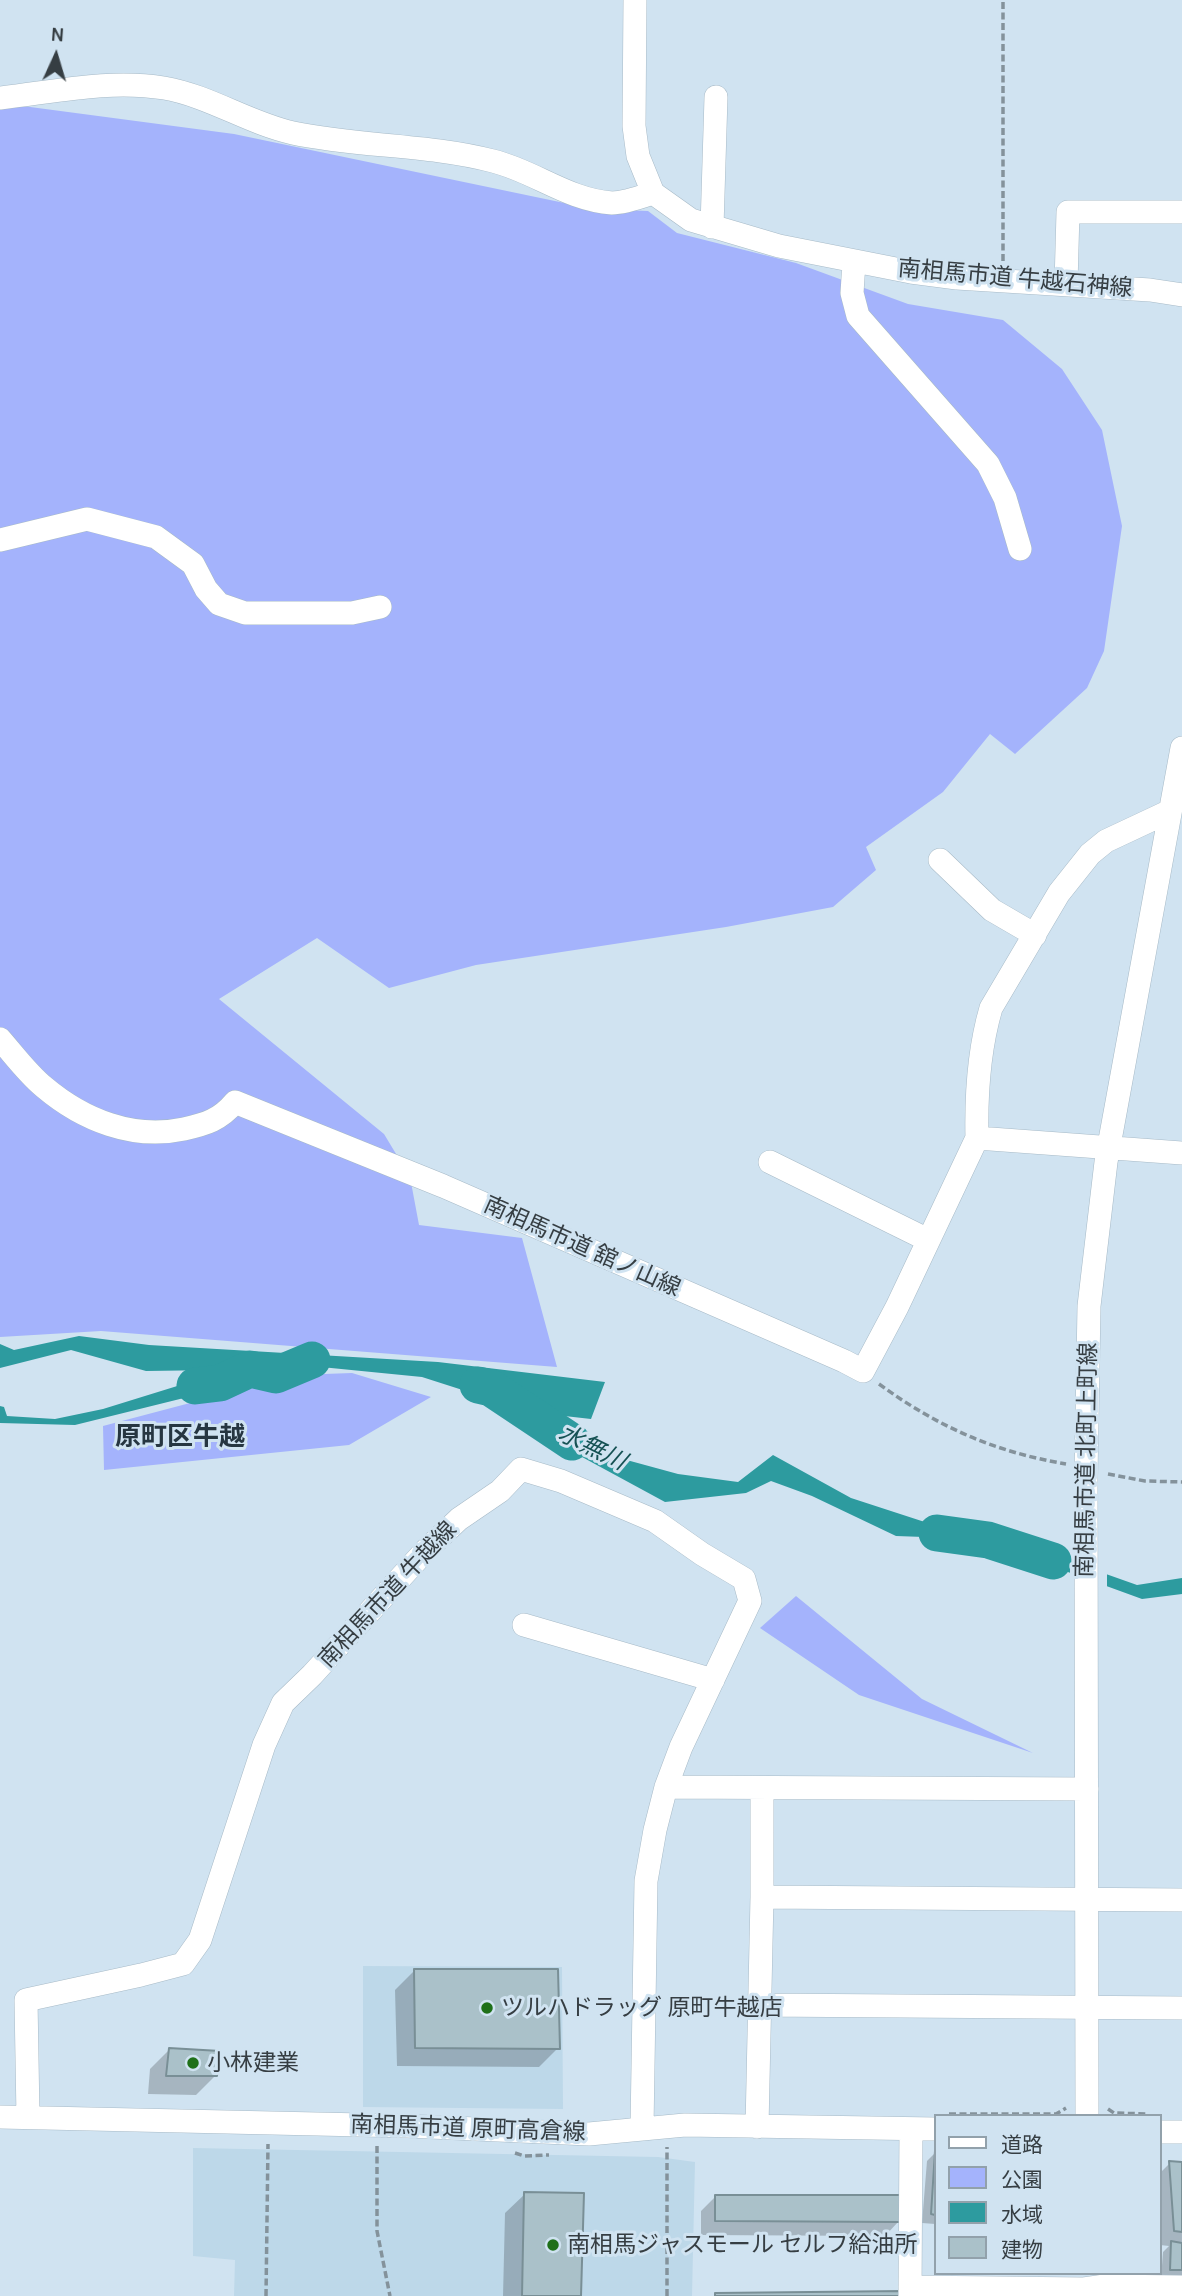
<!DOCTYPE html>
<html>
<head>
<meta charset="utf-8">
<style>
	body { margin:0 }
	#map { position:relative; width:1182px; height:2296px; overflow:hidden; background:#d0e3f1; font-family:Karla,"Noto Sans JP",sans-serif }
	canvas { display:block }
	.legend { position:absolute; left:934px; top:2114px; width:228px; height:161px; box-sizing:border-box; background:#d0e3f1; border:2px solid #92a1ab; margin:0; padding:9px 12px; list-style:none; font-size:21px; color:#363e43 }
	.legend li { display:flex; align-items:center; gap:14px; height:35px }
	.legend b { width:35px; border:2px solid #92a1ab }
	.north { position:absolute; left:21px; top:21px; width:70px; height:70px; -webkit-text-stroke:5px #d0e3f1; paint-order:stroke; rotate:4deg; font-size:19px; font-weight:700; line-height:28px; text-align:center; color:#363e43 }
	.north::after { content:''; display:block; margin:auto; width:24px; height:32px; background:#363e43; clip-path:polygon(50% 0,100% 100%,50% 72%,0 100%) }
</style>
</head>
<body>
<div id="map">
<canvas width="1182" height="2296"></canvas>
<ul class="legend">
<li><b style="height:9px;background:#fff"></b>道路</li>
<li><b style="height:19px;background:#a4b3fc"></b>公園</li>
<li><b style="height:19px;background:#2d9b9f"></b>水域</li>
<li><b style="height:19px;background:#aac1c9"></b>建物</li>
</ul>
<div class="north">N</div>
</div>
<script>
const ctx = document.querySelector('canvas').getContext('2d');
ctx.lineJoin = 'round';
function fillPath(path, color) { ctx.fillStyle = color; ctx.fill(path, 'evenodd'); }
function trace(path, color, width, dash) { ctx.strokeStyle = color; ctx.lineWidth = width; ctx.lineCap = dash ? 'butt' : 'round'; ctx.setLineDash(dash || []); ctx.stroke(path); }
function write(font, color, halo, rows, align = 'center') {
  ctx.font = font + ' Karla,"Noto Sans JP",sans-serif'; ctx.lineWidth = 6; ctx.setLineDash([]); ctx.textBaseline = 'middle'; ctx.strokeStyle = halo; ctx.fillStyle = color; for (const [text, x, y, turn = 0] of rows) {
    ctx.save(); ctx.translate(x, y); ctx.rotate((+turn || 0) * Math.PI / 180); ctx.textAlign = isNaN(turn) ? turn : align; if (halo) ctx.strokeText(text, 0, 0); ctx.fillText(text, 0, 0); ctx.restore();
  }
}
const built = new Path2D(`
	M363,1966L562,1967L563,2109L363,2107Z
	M193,2148L658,2157L695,2162L692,2296H234L235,2260L193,2256Z`);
const green = new Path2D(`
	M0,103L234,134L574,205L598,209L648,211L677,233L796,263L908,304L1003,320L1062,369L1102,430L1122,526L1104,651L1087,688L1015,754L990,734L943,792L866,847L876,870L833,907L726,927L476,965L389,988L317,938L219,999L384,1134L410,1177L419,1225L522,1238L557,1367L101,1331L0,1337Z
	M352,1373L431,1397L349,1445L104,1470L103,1426L296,1375Z
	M796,1596L922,1699L1033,1753L859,1695L760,1628Z`);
const water = new Path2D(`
	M79,1336L149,1345L438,1362L605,1382L591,1419L538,1413L579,1447L678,1474L738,1482L773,1455L851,1498L937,1526L1010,1540L1137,1585L1182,1578V1594L1142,1599L1002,1548L1009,1540L896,1536L812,1496L771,1481L746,1493L665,1502L547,1438L528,1411L422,1377L321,1367L305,1368L75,1425L0,1423V1406L4,1407L7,1416L55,1419L103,1409L216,1374H242L247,1377L285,1369L146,1371L71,1350L0,1368V1344L14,1350Z`);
const pier = new Path2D(`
	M1070,1557L1107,1571V1590L1070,1576Z`);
const shadow = new Path2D(`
	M415,1970L558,2048L539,2067L397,2066L395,1990Z
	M169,2050L216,2075L196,2095L148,2094L150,2069Z
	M935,2153V2224L922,2223L927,2161Z
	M1170,2163L1182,2164V2279H1161L1163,2252L1169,2246L1160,2245L1159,2174Z
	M525,2194L579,2296H503L505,2213Z
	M715,2197L899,2221L885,2236L701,2235V2211Z`);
const river = new Path2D(`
	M478,1385L491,1388L572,1442
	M195,1386L220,1383L250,1369L276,1375L312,1360
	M937,1533L988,1540L1053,1561`);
const building = new Path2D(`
	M414,1969H558L560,2049L415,2048Z
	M169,2048L220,2051L217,2076H166Z
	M935,2151V2215L931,2214Z
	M1169,2161L1182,2162V2232L1174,2231Z
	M524,2192L584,2193L581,2296H522Z
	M715,2195H901V2222L715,2221Z
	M1171,2241L1182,2243V2270H1170Z
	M904,2291V2296H715V2293Z`);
const path = new Path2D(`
	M1003,261V0
	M879,1384C938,1427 995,1452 1066,1464
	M1108,1474L1145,1481L1182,1482
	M1108,2109L1114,2113L1148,2114
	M949,2114H1056L1066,2108
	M377,2146V2231L390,2296
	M515,2153L524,2156L549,2155
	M266,2296L268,2144
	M667,2296V2147`);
const minor = new Path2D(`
	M635,0L634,126L638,156L653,193L691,220L779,246L911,272L957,278L1150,290L1182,295
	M0,98C54,92 109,79 164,88C210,96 248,123 293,133C359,147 427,144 493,161C534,171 568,200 612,203C625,203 641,197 653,193
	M712,227L716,97
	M854,262L852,293L858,316L988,464L1005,498L1020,549
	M1066,284L1068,212H1182
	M0,540L87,519L156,537L193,564L206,589L219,604L245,613H352L380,607
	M940,860L992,910L1035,935
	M0,1039C14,1055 28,1074 44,1087C83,1120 133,1140 184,1129C206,1124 220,1120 235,1102L443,1186L844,1361L863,1371L897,1307L977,1138C976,1095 979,1049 991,1008L1059,893L1090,854L1106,841L1170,811
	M977,1138L1182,1153
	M770,1162L928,1240
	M524,1625L713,1680
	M666,1787L1087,1789
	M762,1897L1182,1900
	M760,2005L1182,2008
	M1087,2116L1086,1476L1089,1306L1106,1162L1182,748
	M0,2117L408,2126L589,2134L685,2125L935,2129
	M28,2117L26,2000L141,1975L183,1964L200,1940L264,1745L283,1703L312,1675L424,1552L459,1519L500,1491L521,1469L561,1481L655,1521L702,1554L744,1579L750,1601L681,1747L666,1787L655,1830L646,1881L642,2128
	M757,2127L762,1897V1789
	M1159,2132H1182
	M910,2287L1084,2289L1105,2286L1182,2287
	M910,2296L911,2129`);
const markers = [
	[487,2008,7,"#1f7019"],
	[193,2063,7,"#1f7019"],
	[553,2245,7,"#1f7019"]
];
const streetNames = [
	["南相馬市道 牛越石神線",1015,279,5],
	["南相馬市道 舘ノ山線",582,1247,24],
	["南相馬市道 北町上町線",1087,1460,-89],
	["南相馬市道 牛越線",388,1595,-47],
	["南相馬市道 原町高倉線",468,2129,2]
];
const poiNames = [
	["ツルハドラッグ 原町牛越店",501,2008],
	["小林建業",207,2063],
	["南相馬ジャスモール セルフ給油所",567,2245]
];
const waterNames = [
	["水無川",592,1448,26]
];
const quarterNames = [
	["原町区牛越",180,1438]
];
fillPath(built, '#bdd8e9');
fillPath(green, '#a4b3fc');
fillPath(water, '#2d9b9f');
fillPath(pier, '#d0e3f1');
fillPath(shadow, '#0003');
trace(river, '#2d9b9f', 37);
fillPath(building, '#aac1c9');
trace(building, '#798f96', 2);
trace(minor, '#a7bac7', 24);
trace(path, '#84929b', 3.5, [7, 3.5]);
trace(minor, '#fff', 23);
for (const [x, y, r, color] of markers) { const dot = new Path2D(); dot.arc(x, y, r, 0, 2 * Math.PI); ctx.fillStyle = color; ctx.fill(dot); trace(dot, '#d0e3f1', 2.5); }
write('23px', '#363e43', '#d0e3f1', streetNames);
write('23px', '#363e43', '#d0e3f1', poiNames, 'left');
write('italic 24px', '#165254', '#d0e3f1', waterNames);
write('bold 26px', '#263641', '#d0e3f1', quarterNames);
</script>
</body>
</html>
